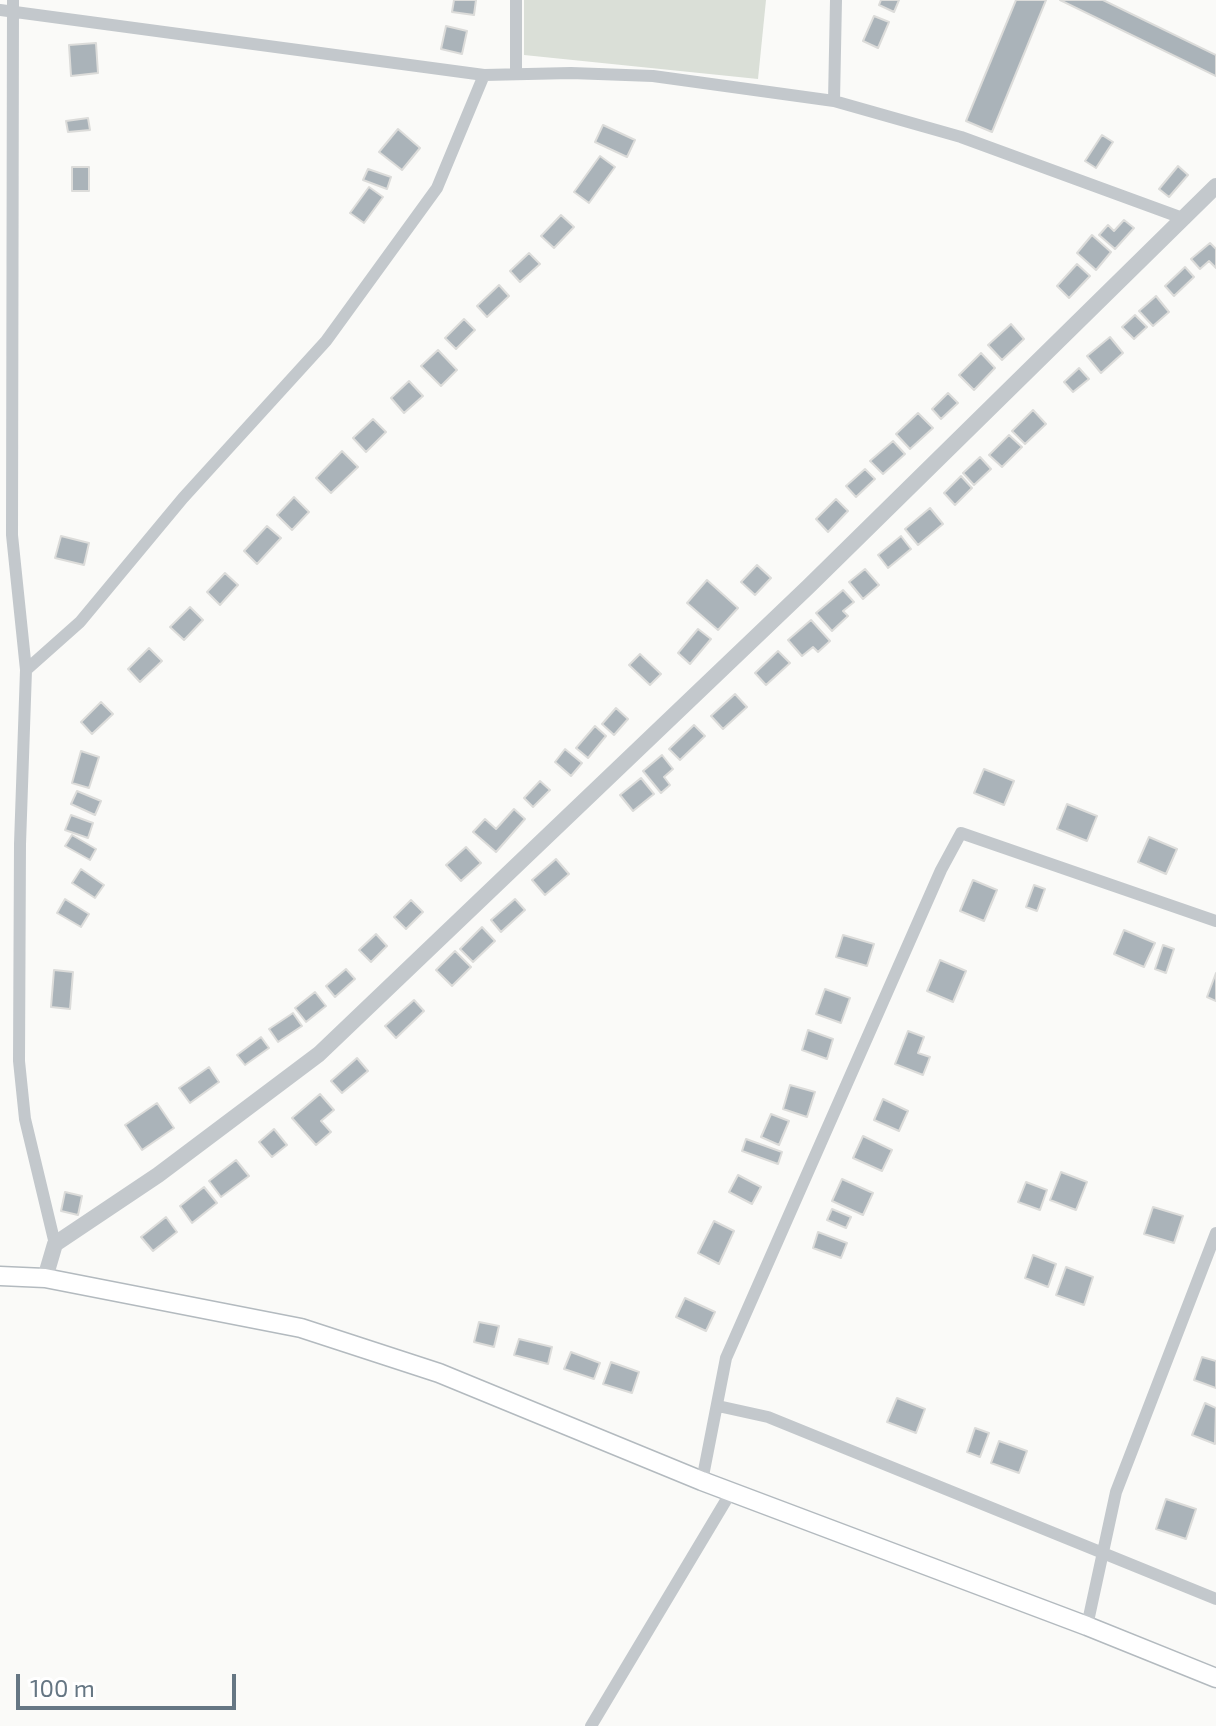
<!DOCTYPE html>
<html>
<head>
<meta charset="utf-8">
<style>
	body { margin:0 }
	#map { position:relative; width:1216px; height:1726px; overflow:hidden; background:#fafaf8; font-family:"Exo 2",sans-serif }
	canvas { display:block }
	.scale { position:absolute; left:16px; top:1674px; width:220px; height:36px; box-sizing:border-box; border:4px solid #657683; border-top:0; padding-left:10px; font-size:24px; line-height:28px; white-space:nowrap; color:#657683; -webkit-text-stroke:6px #fff; paint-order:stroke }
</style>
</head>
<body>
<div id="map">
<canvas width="1216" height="1726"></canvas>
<div class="scale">100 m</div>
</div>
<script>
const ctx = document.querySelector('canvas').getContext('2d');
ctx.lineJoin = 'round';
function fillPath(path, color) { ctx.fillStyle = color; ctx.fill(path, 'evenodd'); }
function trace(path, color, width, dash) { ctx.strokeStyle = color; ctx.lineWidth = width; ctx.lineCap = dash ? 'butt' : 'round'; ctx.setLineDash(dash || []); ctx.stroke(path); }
const green = new Path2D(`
	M524,0H766L758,79L524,55Z`);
const building = new Path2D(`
	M454,0H476L474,15L452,12Z
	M881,0H899L894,12L879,5Z
	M1016,0H1046L992,132L966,121Z
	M1060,0H1103L1216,55V76Z
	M874,16L889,22L878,48L863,41Z
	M446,26L467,31L462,54L441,49Z
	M96,43L98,73L71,76L69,45Z
	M88,118L90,130L68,132L66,121Z
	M603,125L635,140L627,157L595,142Z
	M398,129L420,148L402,170L379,152Z
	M1102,135L1113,142L1096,168L1085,161Z
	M600,156L615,167L589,203L574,192Z
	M1178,166L1188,175L1169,197L1159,189Z
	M72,167H89V191H72Z
	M368,169L391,177L387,189L363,180Z
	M369,187L383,197L364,223L350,213Z
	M561,215L574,227L554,248L541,236Z
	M1124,220L1134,228L1115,249L1099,235L1108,225L1114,231Z
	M1092,235L1111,252L1096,270L1077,253Z
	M1210,243L1216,249V268L1209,261L1200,269L1191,259Z
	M529,253L540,264L520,282L510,271Z
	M1077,264L1090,276L1069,298L1057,286Z
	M1185,267L1194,277L1174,296L1165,286Z
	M499,285L509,296L487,317L477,306Z
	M1156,296L1169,312L1153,326L1139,311Z
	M1135,315L1147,327L1134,339L1122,327Z
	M464,319L475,330L456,349L445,338Z
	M1011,324L1024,339L1002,360L988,345Z
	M1110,337L1123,353L1101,373L1087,356Z
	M438,350L457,370L441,386L421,366Z
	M981,353L995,368L974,390L959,375Z
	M1079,368L1089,379L1073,392L1064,382Z
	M409,381L423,396L404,413L391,398Z
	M948,393L958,403L941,419L932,409Z
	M1033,410L1046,424L1025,444L1012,431Z
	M918,413L933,428L910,449L896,434Z
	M373,419L386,432L366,452L353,438Z
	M1009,435L1022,447L1002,467L989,455Z
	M893,441L905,454L883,474L870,461Z
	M342,451L358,467L331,493L316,478Z
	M980,457L991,469L974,485L963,473Z
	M865,469L875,479L856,497L846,486Z
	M961,476L972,488L955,505L944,493Z
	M294,497L309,512L292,530L277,515Z
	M836,499L848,511L828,532L816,519Z
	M930,508L943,524L918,545L905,529Z
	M267,526L281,538L257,564L244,551Z
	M61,536L89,543L84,565L55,558Z
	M901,536L911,549L888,568L878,555Z
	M757,565L771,578L755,595L741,582Z
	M865,569L879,585L863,599L849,582Z
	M225,573L238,585L220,605L207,592Z
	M707,580L738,608L718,630L687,603Z
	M843,590L854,602L843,611L848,616L832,631L816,613Z
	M190,607L203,620L184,640L170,627Z
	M811,620L830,641L818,652L813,647L802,656L788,640Z
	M698,629L711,639L690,664L678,653Z
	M149,648L162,661L140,682L128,669Z
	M778,651L790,663L766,685L755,673Z
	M640,654L661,674L650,685L629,665Z
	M735,694L747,707L723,729L711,716Z
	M101,702L113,714L92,734L81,722Z
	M616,708L628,719L614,735L602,724Z
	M694,725L705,736L680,760L669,749Z
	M595,726L606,736L588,758L576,748Z
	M565,749L582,763L571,776L555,762Z
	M81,751L99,757L89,788L72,783Z
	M662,755L673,769L664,777L670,785L661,793L643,771Z
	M984,769L1014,781L1004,805L974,793Z
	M641,778L654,794L633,811L620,795Z
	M540,781L550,790L533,807L524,798Z
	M77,791L101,801L95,815L71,804Z
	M1067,804L1097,816L1087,841L1057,829Z
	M514,809L525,819L496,852L473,832L485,819L496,829Z
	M71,815L93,823L88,838L65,830Z
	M72,835L96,849L90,860L65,846Z
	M1149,837L1177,849L1166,874L1138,862Z
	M466,847L481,863L461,881L446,865Z
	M556,859L569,874L545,895L532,880Z
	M81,869L104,885L95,898L72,883Z
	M973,880L997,890L984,921L960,911Z
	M1034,885L1045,889L1037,911L1026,907Z
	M65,899L89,914L81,927L57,913Z
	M515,899L525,910L501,932L491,920Z
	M411,900L423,912L406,929L394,917Z
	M482,927L495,941L473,962L460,949Z
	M1124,930L1155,943L1144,967L1114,954Z
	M376,934L387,946L371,962L359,950Z
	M843,935L874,944L867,966L836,957Z
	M1163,945L1174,949L1166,973L1155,969Z
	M455,951L471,967L452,986L436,970Z
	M940,960L966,971L953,1002L927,991Z
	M346,969L355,979L335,997L326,986Z
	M54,970L73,972L70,1009L51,1007Z
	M1216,973V1001L1207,997Z
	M825,989L850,998L841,1023L816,1014Z
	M315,992L326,1006L306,1022L295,1008Z
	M414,1000L424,1011L396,1038L385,1026Z
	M293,1013L302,1026L278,1042L269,1029Z
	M808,1030L833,1039L827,1059L802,1050Z
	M908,1031L924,1037L918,1053L930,1057L923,1075L895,1064Z
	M261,1037L269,1048L245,1065L237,1055Z
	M357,1058L368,1071L342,1093L331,1081Z
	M209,1067L219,1082L190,1103L179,1088Z
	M790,1085L815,1092L807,1117L783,1109Z
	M320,1094L334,1110L321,1121L331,1132L316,1145L292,1118Z
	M883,1099L908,1111L899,1131L874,1120Z
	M157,1103L174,1128L142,1150L125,1125Z
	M771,1114L789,1121L779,1145L761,1137Z
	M274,1129L287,1145L272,1157L259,1142Z
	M863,1136L892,1150L882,1171L853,1158Z
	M746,1139L782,1152L778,1164L742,1151Z
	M236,1160L249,1176L221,1197L209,1181Z
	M1061,1172L1087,1182L1076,1210L1050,1200Z
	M738,1175L761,1187L752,1204L729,1192Z
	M842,1179L873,1193L863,1215L832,1201Z
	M1026,1182L1047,1190L1040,1210L1018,1202Z
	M204,1187L217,1203L192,1223L180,1206Z
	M65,1192L82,1196L78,1215L61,1211Z
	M1153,1207L1183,1216L1174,1243L1144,1234Z
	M832,1209L851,1217L846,1228L827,1220Z
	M166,1217L177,1232L153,1251L141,1237Z
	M714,1221L734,1231L719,1264L698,1253Z
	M818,1232L847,1243L841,1258L813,1248Z
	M1033,1255L1056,1264L1048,1287L1025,1278Z
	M1066,1267L1093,1277L1084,1305L1056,1295Z
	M685,1298L715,1312L706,1331L676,1317Z
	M479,1322L499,1326L494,1347L474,1342Z
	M519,1339L552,1347L548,1364L514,1355Z
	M571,1352L600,1363L594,1379L564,1369Z
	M1202,1357L1216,1361V1388L1194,1380Z
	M611,1362L639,1372L632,1393L603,1384Z
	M897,1398L925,1409L916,1433L887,1422Z
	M1205,1403L1216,1408L1215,1444L1192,1435Z
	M975,1428L989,1433L980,1457L967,1452Z
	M999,1441L1027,1451L1019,1473L991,1463Z
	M1166,1499L1196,1509L1186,1539L1156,1529Z`);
const minor = new Path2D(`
	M13,0L12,535L26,670L20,844L19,1061L25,1119L55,1244
	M0,10L484,75L571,73L653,76L834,101L961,137L1185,219
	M516,73V0
	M834,101L836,0
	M26,670L80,622L183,498L326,341L437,188L484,75
	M718,1406L768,1417L1216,1599
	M702,1481L726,1358L941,870L961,833L1216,921
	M1087,1626L1116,1492L1216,1233
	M591,1726L731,1492`);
const tertiary = new Path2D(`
	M45,1278L55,1244L158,1175L319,1054L808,587L1216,186`);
const secondary = new Path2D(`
	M0,1276L45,1278L301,1328L439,1373L702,1481L1087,1626L1216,1678`);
fillPath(green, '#dadfd7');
fillPath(building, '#aab3b9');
trace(building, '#dcdcda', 2);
trace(secondary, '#b3babf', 21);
trace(minor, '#c3c8cc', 12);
trace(tertiary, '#c3c8cc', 16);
trace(secondary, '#fff', 18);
</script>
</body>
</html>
